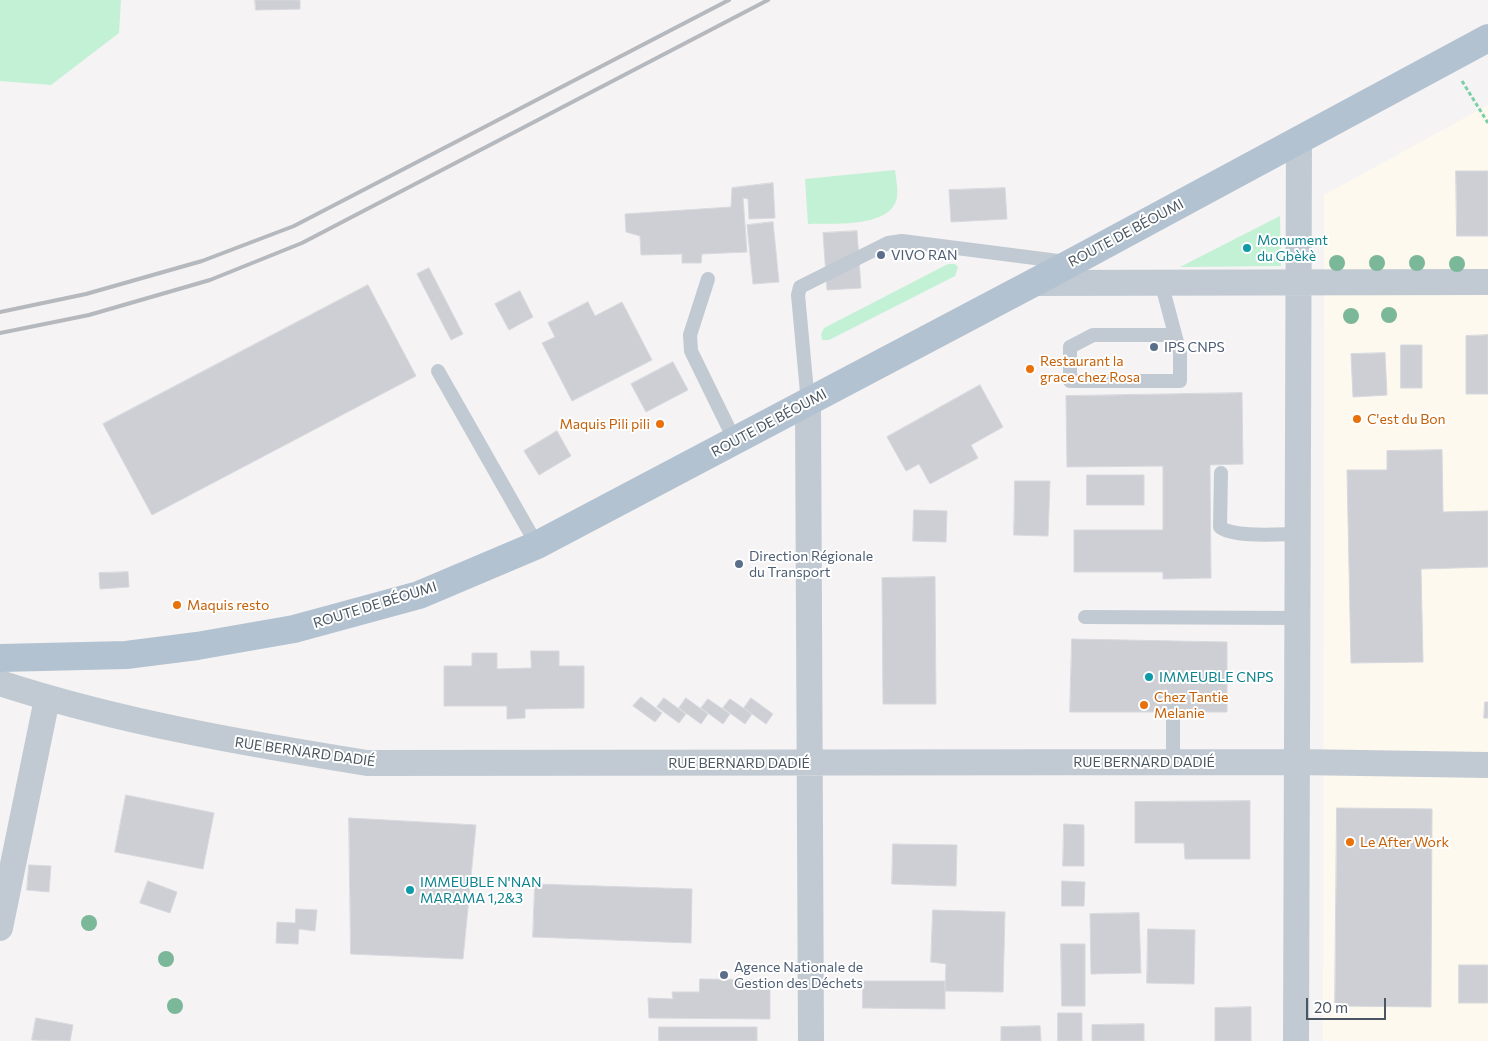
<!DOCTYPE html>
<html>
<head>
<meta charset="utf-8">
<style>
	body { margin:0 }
	#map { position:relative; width:1488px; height:1041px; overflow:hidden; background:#f5f3f3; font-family:Commissioner,sans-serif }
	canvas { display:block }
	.scale { position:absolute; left:1306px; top:998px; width:80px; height:22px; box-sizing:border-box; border:2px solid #4a5661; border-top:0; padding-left:6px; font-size:15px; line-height:18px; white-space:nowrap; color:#4a5661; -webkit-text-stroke:4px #fff; paint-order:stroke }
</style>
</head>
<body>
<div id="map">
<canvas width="1488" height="1041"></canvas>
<div class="scale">20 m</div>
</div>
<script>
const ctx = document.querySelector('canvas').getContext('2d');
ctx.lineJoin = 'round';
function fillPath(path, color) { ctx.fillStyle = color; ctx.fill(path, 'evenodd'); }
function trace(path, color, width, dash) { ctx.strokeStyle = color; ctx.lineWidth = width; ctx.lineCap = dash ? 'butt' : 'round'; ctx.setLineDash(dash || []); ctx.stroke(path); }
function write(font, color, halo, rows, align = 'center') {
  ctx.font = font + ' Commissioner,sans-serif'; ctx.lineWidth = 4; ctx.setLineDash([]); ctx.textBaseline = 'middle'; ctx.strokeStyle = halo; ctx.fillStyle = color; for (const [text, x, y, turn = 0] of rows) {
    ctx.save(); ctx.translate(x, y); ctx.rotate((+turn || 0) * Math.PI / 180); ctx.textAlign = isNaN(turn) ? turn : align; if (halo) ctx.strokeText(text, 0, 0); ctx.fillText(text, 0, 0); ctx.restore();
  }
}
const commercial = new Path2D(`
	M1488,105V1041H1323L1324,195Z`);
const green = new Path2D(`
	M0,0H121L119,33L51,85L0,81Z
	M895,170C896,179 899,193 896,201C887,228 832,223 808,224L805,179Z
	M1280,216L1281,266L1180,267Z
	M948,264H955L958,267L955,276L829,340H822L821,334L824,328Z`);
const building = new Path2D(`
	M255,0H300V9L256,10Z
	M1456,171H1488V236H1457Z
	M773,183L775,218L749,219L748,199L743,198L747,252L702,254L701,263H682V254L641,255L640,236L626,232L625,214L731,207L732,188Z
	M1005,188L1007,219L951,222L949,190Z
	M773,222L779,282L753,284L747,225Z
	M857,231L861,288L827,290L823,233Z
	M429,268L463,334L451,340L417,274Z
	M368,285L416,376L152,515L103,424Z
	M520,291L533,317L509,330L495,304Z
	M588,302L595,316L622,302L652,360L572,401L542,343L555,337L548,323Z
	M1488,335V394H1466V336Z
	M1401,345H1422V388H1401Z
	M1385,353L1387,395L1353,397L1351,354Z
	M673,362L688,390L646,412L631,384Z
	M980,385L1003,427L971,445L978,458L930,484L919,464L906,471L887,437Z
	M1242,393L1243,464L1210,465L1211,578L1163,579V572H1074V530H1163V466L1067,467L1066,396Z
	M557,431L571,456L539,475L524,451Z
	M1442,450L1443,512L1488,511V567L1421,569L1423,662L1351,663L1347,470H1387V451Z
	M1087,475H1144V505H1087Z
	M1015,481H1050L1048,536L1014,535Z
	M914,510L947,511L946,542L913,541Z
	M128,572L129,587L100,589L99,573Z
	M935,577L936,704H883L882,578Z
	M1072,639L1227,642V712H1070Z
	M531,651H559V666H584V708L525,709V718L507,719V706H444V666H472V653H497V669L531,668Z
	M641,697L662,713L655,722L633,706Z
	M664,698L686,714L679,723L657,707Z
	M686,698L708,714L701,724L679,708Z
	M751,698L773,714L766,724L744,708Z
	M708,699L730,714L723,724L701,708Z
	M730,699L752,714L745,724L723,708Z
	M1485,702H1488V718H1484Z
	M126,795L214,813L203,869L115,852Z
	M1250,801V859H1185L1184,843H1135V802Z
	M1337,808L1432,809L1431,1007L1335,1006Z
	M349,818L476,825L463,959L351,954Z
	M1064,824L1084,825V866H1063Z
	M893,844L957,845L956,886L892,884Z
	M29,865L51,866L49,892L27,890Z
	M148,881L177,892L170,913L140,903Z
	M1062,881L1085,882L1084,906H1062Z
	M535,884L692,889L691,943L533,937Z
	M296,909L317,910L315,931L299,929L298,944L276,943L277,922L295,923Z
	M933,910L1005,912L1003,992L945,991L946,964L931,962Z
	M1139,913L1141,973L1091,974L1090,914Z
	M1148,929L1195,930L1194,984L1147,983Z
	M1061,944H1085V1006H1062Z
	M1459,965H1488V1003H1459Z
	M700,979L770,980V1019L649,1018L648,998L673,999L672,992H699Z
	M863,981H945V1009L863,1008Z
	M1251,1007V1041H1215V1008Z
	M1058,1013H1082V1041H1058Z
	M36,1018L73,1025L70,1041L32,1040Z
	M1144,1024V1041H1092V1025Z
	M1040,1026L1041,1041H1001V1027Z
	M659,1027H757V1041H659Z`);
const path = new Path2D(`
	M1462,81L1488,123`);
const service = new Path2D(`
	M708,279L690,335L691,351L735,441
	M1161,282L1180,353V381H1070V347L1093,335H1175
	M438,371L537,545
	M808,403L798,295L800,287L888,243L902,241L1066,262
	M1221,473L1220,527C1234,538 1280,534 1298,534
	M1085,617L1297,618
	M1173,699V762`);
const minor = new Path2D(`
	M1032,283L1488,282
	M808,403L811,1041
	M0,683C120,722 243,743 367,763L1297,762L1488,765
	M0,928L47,699
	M1296,1041L1299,140`);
const primary = new Path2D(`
	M0,658L126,655L197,646L294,629L419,595L537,545L1071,263L1488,38`);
const rail = new Path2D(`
	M0,312L86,294L202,261L294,226L729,0
	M0,333L89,315L210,280L302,243L768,0`);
const trees = [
	[1337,263],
	[1377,263],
	[1417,263],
	[1457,264],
	[1389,315],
	[1351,316],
	[89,923],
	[166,959],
	[175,1006]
];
const markers = [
	[1247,248,5,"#0f9aa8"],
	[881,255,5,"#5c6f8a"],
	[1154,347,5,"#5c6f8a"],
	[1030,369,5,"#e8710a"],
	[1357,419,5,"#e8710a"],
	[660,424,5,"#e8710a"],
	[739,564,5,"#5c6f8a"],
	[177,605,5,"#e8710a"],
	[1149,677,5,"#0f9aa8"],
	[1144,705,5,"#e8710a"],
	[1350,842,5,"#e8710a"],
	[410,890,5,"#0f9aa8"],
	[724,975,5,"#5c6f8a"]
];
const streetNames = [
	["ROUTE DE BÉOUMI",1126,233,-28],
	["ROUTE DE BÉOUMI",769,423,-28],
	["ROUTE DE BÉOUMI",375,605,-17],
	["RUE BERNARD DADIÉ",305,752,8],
	["RUE BERNARD DADIÉ",1144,762],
	["RUE BERNARD DADIÉ",739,763]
];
const cultureNames = [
	["Monument",1257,240],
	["du Gbèkè",1257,256],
	["IMMEUBLE CNPS",1159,677],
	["IMMEUBLE N'NAN",420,882],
	["MARAMA 1,2&3",420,898]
];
const serviceNames = [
	["VIVO RAN",891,255],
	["IPS CNPS",1164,347],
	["Direction Régionale",749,556],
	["du Transport",749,572],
	["Agence Nationale de",734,967],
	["Gestion des Déchets",734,983]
];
const foodNames = [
	["Restaurant la",1040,361],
	["grace chez Rosa",1040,377],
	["C'est du Bon",1367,419],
	["Maquis Pili pili",650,424,"right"],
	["Maquis resto",187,605],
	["Chez Tantie",1154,697],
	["Melanie",1154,713],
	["Le After Work",1360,842]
];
fillPath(commercial, '#fdf9ef');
fillPath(green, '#c3f1d5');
fillPath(building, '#cdcfd5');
trace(building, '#d7d9de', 1);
trace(path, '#7ad0a6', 3, [4, 2.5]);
trace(service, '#c1cad2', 14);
trace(minor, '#c1cad2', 26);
trace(primary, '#b3c2d1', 28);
trace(rail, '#b5b8bd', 4);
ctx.fillStyle = '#7bb799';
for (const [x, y] of trees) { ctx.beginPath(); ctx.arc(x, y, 8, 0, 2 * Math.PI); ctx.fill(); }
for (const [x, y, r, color] of markers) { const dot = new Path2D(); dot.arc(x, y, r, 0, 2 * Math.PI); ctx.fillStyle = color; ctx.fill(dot); trace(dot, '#fff', 2); }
write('14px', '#4a5661', '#fff', streetNames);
write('14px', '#0d838f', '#fff', cultureNames, 'left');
write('14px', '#4e5e75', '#fff', serviceNames, 'left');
write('14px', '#c56008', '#fff', foodNames, 'left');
</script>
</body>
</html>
